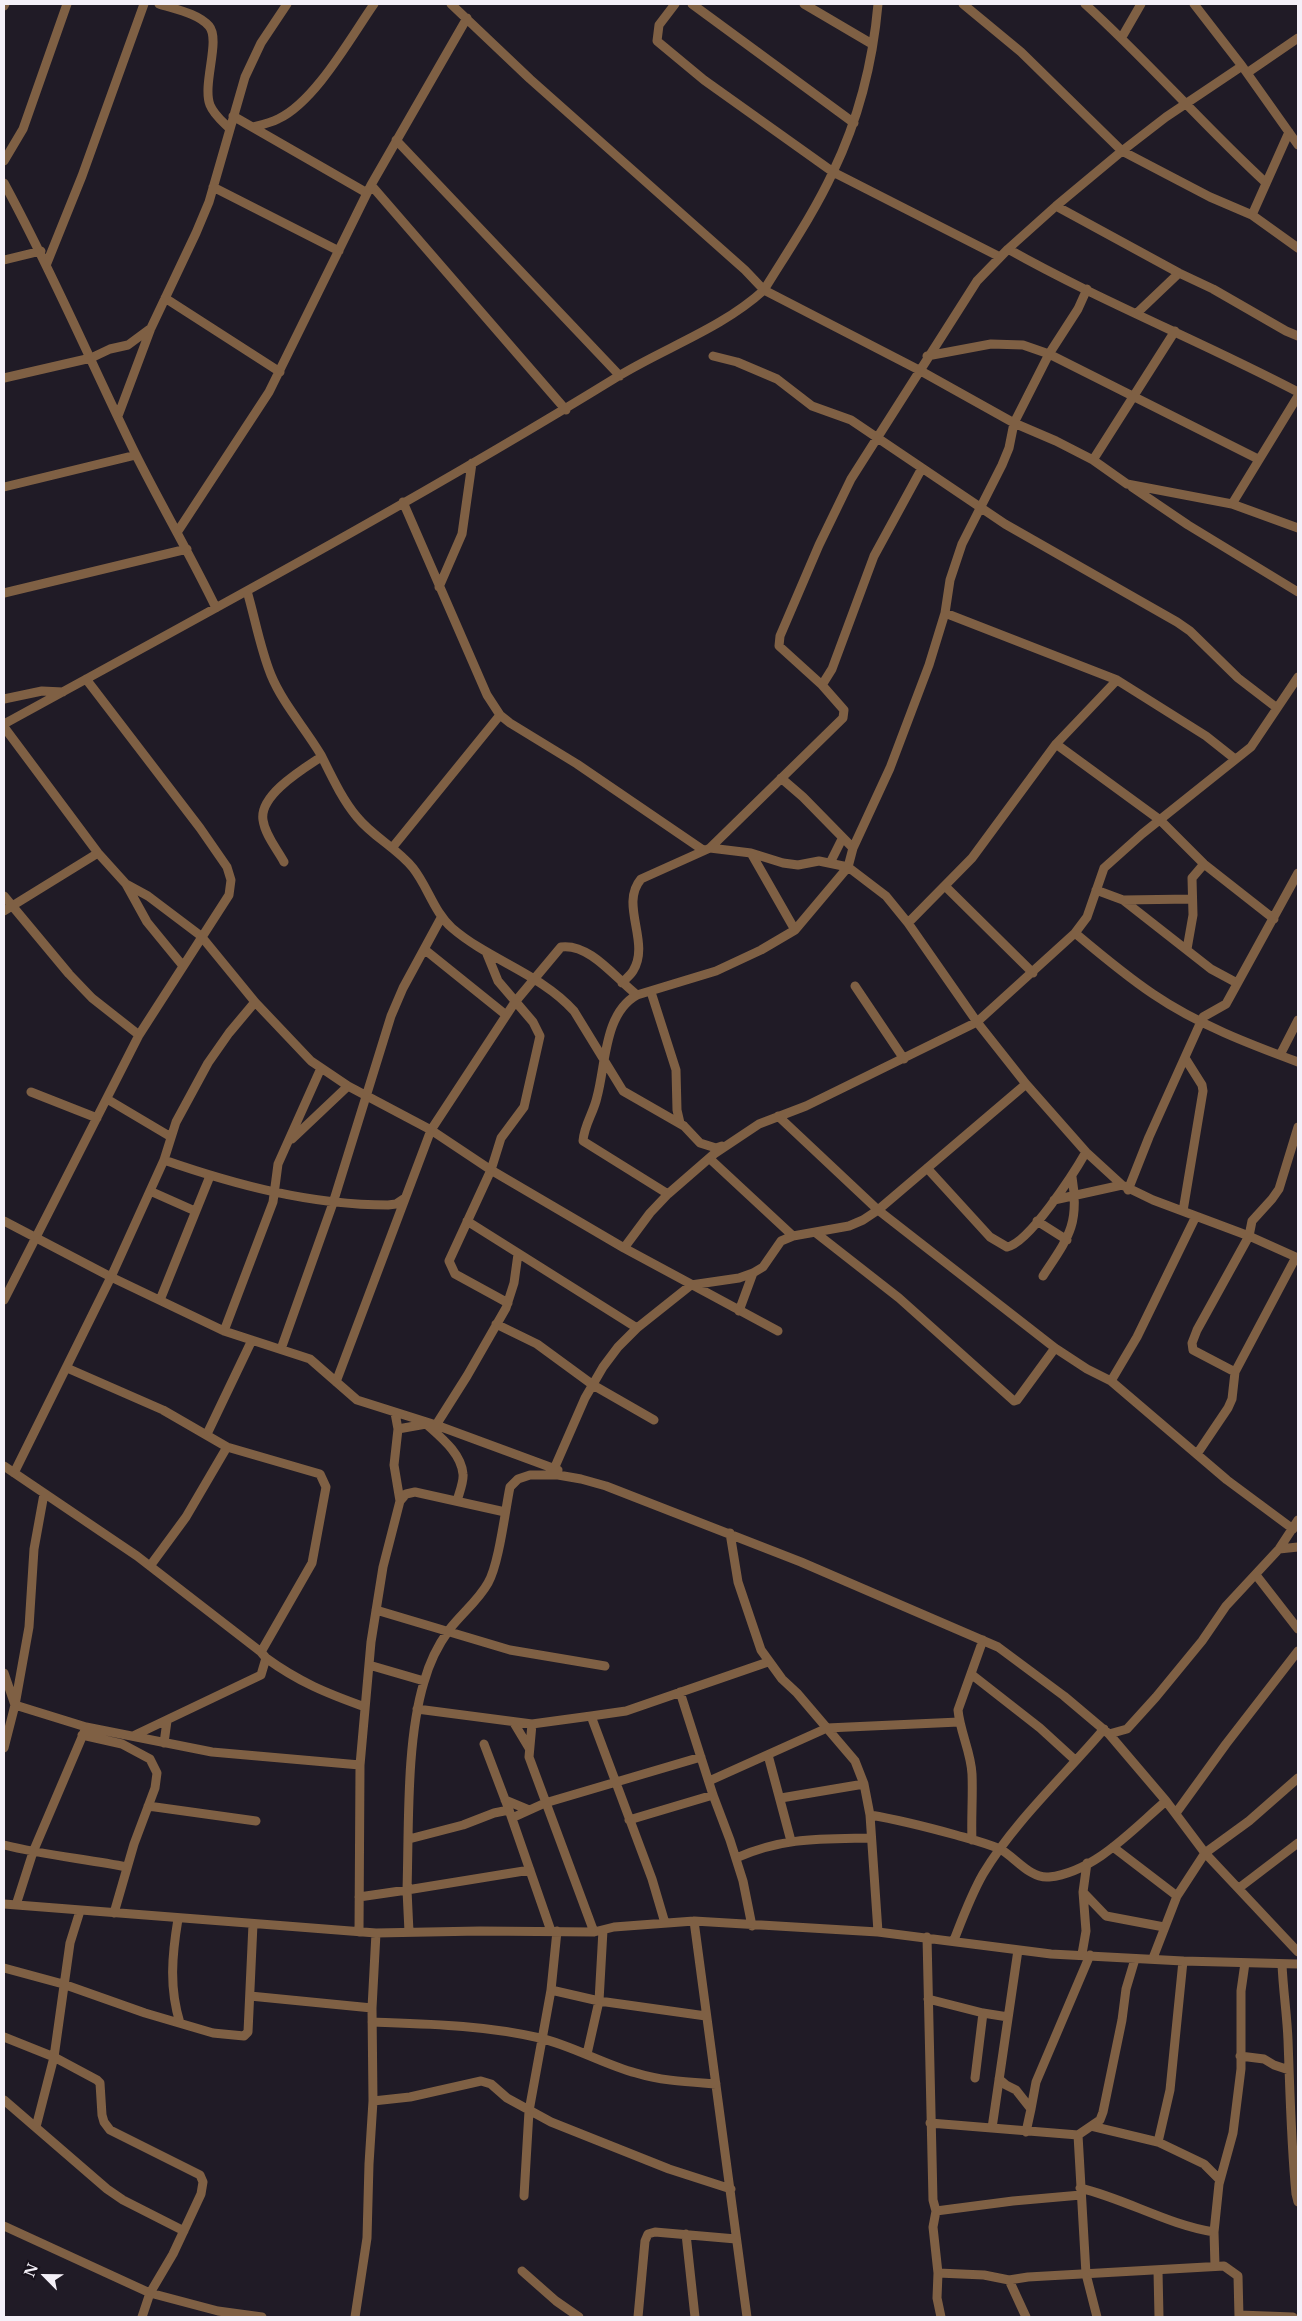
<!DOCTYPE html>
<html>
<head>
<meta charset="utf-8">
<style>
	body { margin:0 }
	#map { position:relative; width:1302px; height:2321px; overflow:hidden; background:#201b26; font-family:"Libre Baskerville",serif }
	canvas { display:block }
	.frame { position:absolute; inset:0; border:5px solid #f4f0f8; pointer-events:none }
	.north { position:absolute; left:20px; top:2251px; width:50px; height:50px; -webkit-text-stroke:4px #17121c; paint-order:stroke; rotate:293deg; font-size:14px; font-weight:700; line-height:20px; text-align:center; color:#f4f0f8 }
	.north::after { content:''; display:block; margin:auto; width:18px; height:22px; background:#f4f0f8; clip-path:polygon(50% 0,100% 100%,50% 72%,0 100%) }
</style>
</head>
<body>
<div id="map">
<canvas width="1302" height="2321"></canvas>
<div class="frame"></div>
<div class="north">N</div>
</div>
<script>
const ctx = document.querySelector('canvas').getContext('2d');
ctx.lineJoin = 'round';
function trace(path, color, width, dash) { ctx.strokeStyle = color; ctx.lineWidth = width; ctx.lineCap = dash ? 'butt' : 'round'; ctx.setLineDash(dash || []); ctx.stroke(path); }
const minor = new Path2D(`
	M159,4C174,9 198,13 209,26C221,40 202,84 210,105C214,115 222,121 230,129
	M451,4L530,79L745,270L764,290C788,251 814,213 833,172C858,120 873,61 878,4
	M675,4L659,25L657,41L704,80L833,172L1000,257
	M692,4L854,123
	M804,4L872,44
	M963,4L1021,52L1122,151L1210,197L1252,215L1298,248
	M1085,4C1147,60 1203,125 1265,182
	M1194,4L1242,66L1298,145
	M4,6L5,4
	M1122,37L1141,4
	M1247,73L1298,38
	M233,116L367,193
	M253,127C261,125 270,123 278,119C315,102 351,37 374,4
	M396,140L620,376
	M4,161L23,129L67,4
	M4,183C52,271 91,363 135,453C161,505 191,556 216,608
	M371,185L566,410
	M213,187L339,251
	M1056,206L1179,273L1213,289L1286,331L1298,336
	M1252,215L1289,132
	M1008,249C1102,302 1203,342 1298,392
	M4,260L41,251
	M47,263L82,176L144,4
	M165,298L280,372
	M1137,313L1179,273
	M713,356L737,362L777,379L812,406L851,420L1005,524L1177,622L1190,631L1238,678L1277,708
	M927,356L991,344L1023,345L1049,354L1258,459
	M4,378L91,358L110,349L128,345L151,328
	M118,416L151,328L196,233L209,202L245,77L261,43L287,4
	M1093,460L1175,331
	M4,487L136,455
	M1132,487L1188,525L1298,592
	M403,502L487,695L500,715L510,723L577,764L703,850
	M1232,504L1298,396
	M178,531L269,392L371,185L467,18
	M439,587L462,534L472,463
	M247,591C255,618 260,648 271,675C283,704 305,728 321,755C332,777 342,799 357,817C373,837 397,848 413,868C428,887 434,912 452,928C489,960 541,974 574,1011L623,1091L684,1126L700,1143L716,1148L722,1146
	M4,593L187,549
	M945,613L1117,680L1206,736L1235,759
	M822,685L779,646L780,636L819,545L851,479L977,281L1008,249L1056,206L1122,151L1166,117L1242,66
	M4,699L42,691L63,692
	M4,724C210,611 417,500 617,377C666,347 721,329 764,290L919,370L1014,423L1056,441L1093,460L1127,484L1232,504L1298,528
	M4,727L98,853L126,884L147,922L183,966
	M1056,744L1160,820L1204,864L1274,919
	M781,778L803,797L853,848
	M392,848L500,715
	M710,848L843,718L844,710L822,685L832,669L874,556L922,468
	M751,853L795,930
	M284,862C277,849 265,835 263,820C259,795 303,769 321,757
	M830,863L842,839
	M126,884L148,896L201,936L255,1002L311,1061L348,1086L431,1130L491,1170L624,1248L778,1331
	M945,886L1033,973
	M1096,890L1123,900L1211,969L1237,983
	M4,896L69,974L92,998L139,1035
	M1123,900L1192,899
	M4,911L98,853
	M908,923L972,858L1056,744L1117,680
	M1075,933C1100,954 1126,976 1153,994C1197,1024 1249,1044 1298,1062
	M424,949L506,1015
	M1187,949L1193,915L1192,878L1204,864
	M487,954L498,981L533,1022L540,1036L524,1107L501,1138L491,1170L449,1261L455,1274L508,1303
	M622,983C625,979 630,976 633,971C651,942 619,905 641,879L710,848L751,853L783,863L798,865L819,861L848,867L886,896L908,923L977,1022L1026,1084L1086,1152L1122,1185L1153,1200L1249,1236L1298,1258
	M855,986L904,1059
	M651,992L676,1070L677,1110L680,1123
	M637,995C604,1013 606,1064 597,1097C594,1112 584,1125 583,1141L668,1194
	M1280,1055L1298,1020
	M31,1092L97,1118
	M107,1099L171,1137
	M778,1116L878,1210L1055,1348L1087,1369L1111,1381L1227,1480L1293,1529
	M292,1139L348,1086
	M709,1158L793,1236
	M164,1160C236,1185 311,1205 388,1205L396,1204L405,1198
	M927,1168L990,1237L1007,1247C1029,1243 1074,1173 1086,1152
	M1128,1190L1149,1137L1203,1017L1226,1004L1298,873
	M150,1191L195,1211
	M1054,1200L1122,1185
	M1183,1211L1203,1091L1202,1085L1185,1058
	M4,1221L111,1277L224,1331L310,1359L357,1400L436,1425L558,1470
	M467,1221L637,1328
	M1037,1221L1067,1240
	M816,1233L899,1298L1014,1401L1017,1400L1055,1348
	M624,1248L650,1213L668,1194L714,1154L759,1124L806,1106L977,1022L1075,933L1087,917L1104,868L1142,834L1251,747L1298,677
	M1043,1276C1068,1238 1080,1225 1072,1177
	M4,1300L139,1035L229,895L231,880L227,867L200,828L86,679
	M160,1300L210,1176
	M739,1311L753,1273
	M496,1324L537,1344L593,1385L654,1420
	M224,1331L273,1202L278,1164L321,1068
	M281,1349L333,1203L391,1016L403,988L441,918
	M67,1368L163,1410L227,1447L320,1474L326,1487L312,1563L261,1652
	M1235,1372L1193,1350L1192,1343L1197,1330L1249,1236L1252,1221L1272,1199L1279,1189L1298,1127
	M1111,1381L1137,1337L1196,1216
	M336,1382L431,1130L515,1002L561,947C590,943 616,979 637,995L716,971L761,950L795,930L848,867L853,848L890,768L929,665L945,613L950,580L962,544L1002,465L1009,448L1014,423L1049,354L1078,309L1087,289
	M395,1413L398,1429L394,1465L400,1501
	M424,1422C439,1436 461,1452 463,1474C464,1482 459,1493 457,1501
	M436,1425L467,1376L506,1308L514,1283L518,1254
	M398,1429L426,1424
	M207,1434L252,1340
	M1197,1454L1228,1408L1232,1399L1235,1372L1296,1257
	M4,1466L137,1556L261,1652L266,1658L261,1675L133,1736
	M554,1469L585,1398L603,1367L618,1347L637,1328L691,1285L739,1278L753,1273L763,1267L781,1241L793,1236L849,1226L863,1220L878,1210L1026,1084
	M14,1473L111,1277L164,1160L176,1122L208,1063L229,1033L255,1002
	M730,1533L738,1582L761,1650L782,1679L797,1693L855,1761L864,1784L870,1815L878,1932
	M1279,1549L1298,1547
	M150,1566L186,1517L227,1447
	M1256,1575L1298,1629
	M376,1610L510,1650L605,1666
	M266,1658C299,1682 326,1693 365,1707
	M369,1665L424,1681
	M4,1673L15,1705L86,1727L212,1752L360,1765
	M971,1674L1040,1728L1075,1760
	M680,1692L713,1795L730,1840L743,1881L752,1926
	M417,1709L532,1724L591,1716L626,1711L768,1662
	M591,1716L652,1879L665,1923
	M514,1723L529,1748
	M532,1724L529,1757L594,1932
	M1109,1734L1127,1729L1156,1697L1202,1641L1226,1606L1279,1549L1298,1520
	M82,1735L122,1744L150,1759L157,1773L155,1788L134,1844L114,1913
	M164,1743L167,1721
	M484,1744L509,1810L551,1931
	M4,1748L15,1705L29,1627L34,1549L44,1494
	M768,1755L791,1841
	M709,1781L827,1728L959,1722
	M781,1798L864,1784
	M505,1800L529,1810
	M148,1806L256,1821
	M1176,1813L1226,1744L1298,1651
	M870,1815C900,1820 927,1827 956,1835C970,1839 986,1843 1000,1849C1015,1857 1030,1879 1049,1877C1095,1872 1133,1829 1166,1801
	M512,1818L545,1803L701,1757
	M629,1820L713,1795
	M409,1839L463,1825L494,1813L509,1810
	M972,1840C971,1818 973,1796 972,1774C971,1752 960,1732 958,1710L983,1640
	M4,1845C44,1855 86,1859 127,1867
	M1113,1847L1177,1896
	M736,1858C783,1837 821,1839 871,1838
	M1239,1888L1298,1843
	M1083,1892L1106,1916L1164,1927
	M359,1897L407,1890C409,1827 406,1741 424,1682C429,1664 438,1645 449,1630C461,1614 478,1601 488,1583C499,1564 505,1511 510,1487L518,1479L530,1475H558L581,1479L606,1486L801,1562L998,1647L1064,1696L1109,1734L1166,1801L1205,1853L1298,1952
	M4,1904L376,1933L480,1931L594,1932L614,1927L694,1921L878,1932L1051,1954L1183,1961L1298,1964
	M16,1905L33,1852L85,1730
	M178,1919C172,1955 169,1988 180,2023
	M694,1921L747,2317
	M359,1932L360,1765L371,1642L383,1567L400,1501L406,1494L415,1492L505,1512
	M409,1932L407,1890L530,1870
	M927,1937L933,2200L936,2211L933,2227L938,2273L937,2298L941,2317
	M954,1940C963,1917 971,1895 983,1874C1014,1822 1065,1775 1104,1729
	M1082,1954L1086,1931L1083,1892L1087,1863
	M1153,1958L1177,1896L1205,1853L1249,1821L1298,1778
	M1282,1964C1283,1989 1287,2015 1288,2040C1290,2092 1291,2143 1296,2194L1298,2202
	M4,1968L63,1984L145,2013L213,2033L244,2036L248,2032L253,1924
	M551,1990L599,2001L706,2016
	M250,1996L372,2008
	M928,1999L983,2013L1008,2017
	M372,2022C428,2024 485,2025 540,2038C573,2046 603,2064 636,2073C662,2081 689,2082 716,2084
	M4,2037L54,2057L97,2080L100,2083L102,2115L104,2122L110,2130L200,2175L203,2182L201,2194L173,2254L150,2293L142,2317
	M587,2054L599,2001L603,1930
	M1240,2056L1264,2059L1274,2065L1289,2070
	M975,2078L983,2013
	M999,2079L1006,2085L1016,2090L1031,2109L1036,2082L1090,1955
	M4,2100L107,2189L123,2200L184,2231
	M373,2101L410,2097L481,2081L491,2084L507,2098L551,2122L669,2169L731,2189
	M930,2123L1078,2135
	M1091,2126L1158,2142L1204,2164L1220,2180
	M36,2127L54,2057L70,1943L80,1911
	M992,2128L1018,1950
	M1026,2132L1031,2109
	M1158,2142L1170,2090L1183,1961
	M1080,2188C1126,2199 1168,2225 1214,2232
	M524,2196L529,2111L551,1990L557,1931
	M936,2211L1013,2201L1081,2195
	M4,2226L150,2293L218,2311L262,2317
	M686,2234L695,2317
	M1215,2266L1214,2232L1219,2184L1233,2133L1241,2069V1991L1245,1963
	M522,2271L556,2301L579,2317
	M1158,2271L1159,2317
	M938,2273L984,2275L1009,2280L1028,2277L1224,2266L1238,2276L1239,2317
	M1009,2280L1026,2317
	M1239,2315L1293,2317
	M355,2317L367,2238L369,2164L373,2101L372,2008L376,1933
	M638,2317L645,2241L648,2234L655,2232L736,2239
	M1097,2317L1086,2274L1078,2135L1100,2120L1103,2112L1122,2020L1126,1989L1135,1959`);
trace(minor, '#7f6044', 9);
</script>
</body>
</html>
